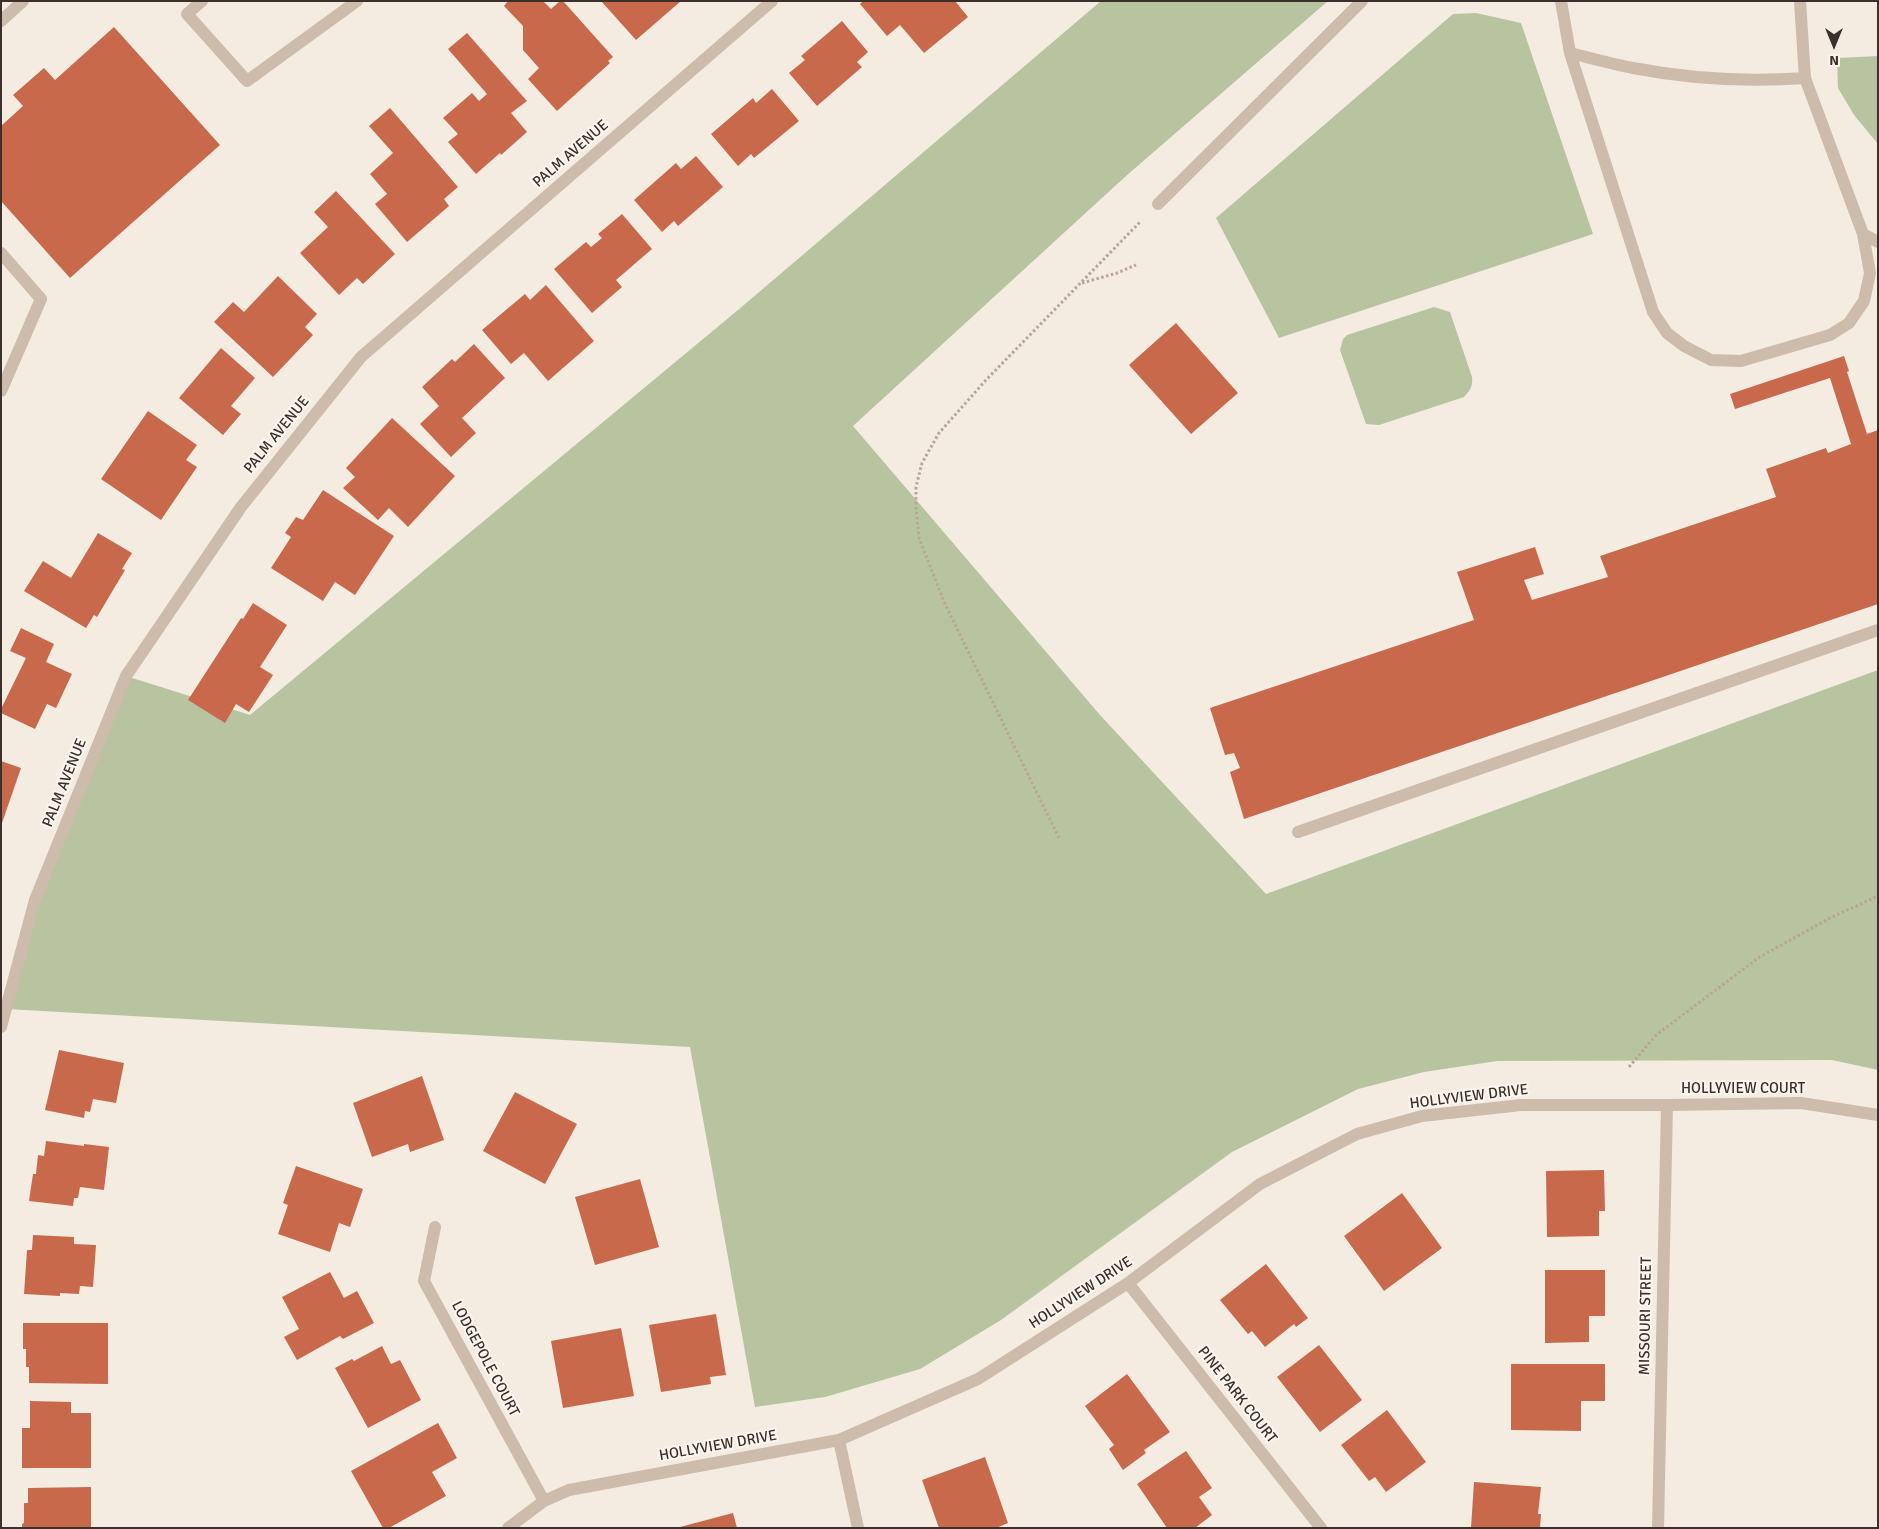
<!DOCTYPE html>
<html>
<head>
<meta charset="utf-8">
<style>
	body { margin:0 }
	#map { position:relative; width:1879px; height:1529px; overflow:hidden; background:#f4ebe1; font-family:Signika,sans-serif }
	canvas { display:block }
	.frame { position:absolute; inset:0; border:2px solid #3b302b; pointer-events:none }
	.north { position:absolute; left:1809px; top:20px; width:50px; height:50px; -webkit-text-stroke:4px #fbf5ee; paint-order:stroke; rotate:180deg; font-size:14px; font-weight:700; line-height:20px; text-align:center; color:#3b302b }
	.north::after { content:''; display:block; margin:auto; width:18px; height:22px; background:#3b302b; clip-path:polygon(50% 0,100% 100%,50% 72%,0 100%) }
</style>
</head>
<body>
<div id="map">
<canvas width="1879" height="1529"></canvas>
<div class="frame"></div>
<div class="north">N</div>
</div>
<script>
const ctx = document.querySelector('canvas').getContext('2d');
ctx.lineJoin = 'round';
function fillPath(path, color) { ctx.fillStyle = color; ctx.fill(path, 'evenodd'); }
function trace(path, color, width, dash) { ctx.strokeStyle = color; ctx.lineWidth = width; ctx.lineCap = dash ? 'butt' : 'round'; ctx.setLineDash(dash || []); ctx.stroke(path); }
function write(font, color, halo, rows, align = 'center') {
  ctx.font = font + ' Signika,sans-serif'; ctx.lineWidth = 4.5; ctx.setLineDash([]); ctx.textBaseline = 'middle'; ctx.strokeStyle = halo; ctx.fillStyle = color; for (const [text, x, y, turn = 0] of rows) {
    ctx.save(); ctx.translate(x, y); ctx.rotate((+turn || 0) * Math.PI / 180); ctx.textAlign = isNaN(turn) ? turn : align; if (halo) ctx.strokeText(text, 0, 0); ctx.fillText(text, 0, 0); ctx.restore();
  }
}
const green = new Path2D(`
	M1101,1H1328L1126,176L853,426L1100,715L1266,894L1878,670V1070L1832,1060L1497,1061L1424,1072L1358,1089L1232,1152L1001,1320L920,1369L825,1397L755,1407L690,1047L6,1009L35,900L126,676L250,715L738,310Z
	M1476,13L1521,23L1593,234L1279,338L1216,218L1453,14Z
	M1878,56V144L1854,115L1838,88L1837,58Z
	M1434,307L1450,312L1472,377C1473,386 1470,391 1464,397L1379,425L1366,424L1340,350L1343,339L1347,335Z`);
const building = new Path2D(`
	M508,1H543L551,9L560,1H563L613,57L608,61L610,63L557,111L528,79L539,68L523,50V26L504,6Z
	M601,1H681L636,40Z
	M863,1H955L968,17L924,53L900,25L887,36L860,4Z
	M842,21L868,52L857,62L862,67L817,106L789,73L805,60L801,56Z
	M114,27L220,145L70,278L1,201V126L23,106L13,95L44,68L55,80Z
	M467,33L527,101L511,113L527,132L501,155L500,153L476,174L448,142L458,134L443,118L472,93L479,101L487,94L448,49Z
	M772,89L799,121L754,158L751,154L738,166L711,134L753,98L756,103Z
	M390,108L458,187L444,199L449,206L407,242L375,204L387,194L370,174L393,153L369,126Z
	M696,156L723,187L678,226L674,221L662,232L634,200L676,163L681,169Z
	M336,191L395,254L363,284L357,278L339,295L300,253L328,227L314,212Z
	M622,214L652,249L616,280L622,287L592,313L554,269L586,242L591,247L602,238L598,234Z
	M278,276L317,314L305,327L313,335L273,377L214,322L233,302L244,312Z
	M546,285L594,341L548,381L524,353L511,364L482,330L525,294L530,300Z
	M1176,323L1238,393L1191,434L1129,365Z
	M474,344L505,378L462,418L476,433L451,457L420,424L439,406L422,387L452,359L455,362Z
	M221,348L255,378L231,406L241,414L223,435L179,398Z
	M1844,356L1849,371L1847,372L1867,434L1878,430V604L1244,819L1230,772L1240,768L1234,753L1225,755L1210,708L1474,620L1457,572L1535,547L1544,574L1524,580L1532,600L1608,577L1600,556L1776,497L1766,469L1826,448L1828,453L1851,444L1830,378L1735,409L1730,394Z
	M148,411L197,445L186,460L197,467L161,520L101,479Z
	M392,418L455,476L408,527L389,508L378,520L343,488L355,477L346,468Z
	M323,490L394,536L355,595L335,582L323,601L271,568L291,537L285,533L296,517L303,520Z
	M98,533L132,553L122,569L125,570L97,617L94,615L86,628L24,591L43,561L71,578Z
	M253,603L287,625L260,667L273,675L249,712L236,704L225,723L188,700L241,618L243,619Z
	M21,628L54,644L46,662L72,674L56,708L47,704L35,729L1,713V709L26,658L10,651Z
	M1,761L21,768L2,823H1Z
	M59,1050L124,1063L116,1103L93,1099L90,1112L85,1111L84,1118L45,1110Z
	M422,1076L444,1140L410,1152L408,1144L372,1157L353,1103Z
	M515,1092L577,1124L545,1184L483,1151Z
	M46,1141L84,1146V1144L109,1147L104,1190L80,1187L78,1198H74L73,1206L29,1201L33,1174H36L38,1155L44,1156Z
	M296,1166L363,1189L350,1227L339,1223L330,1252L278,1234L288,1205L283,1203Z
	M1604,1170L1605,1211H1599V1236L1547,1237L1546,1171Z
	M640,1179L659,1247L595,1265L575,1197Z
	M1402,1193L1442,1248L1384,1291L1344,1236Z
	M33,1235L74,1237V1244L96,1245L93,1287L80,1286L79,1294L60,1293V1296L24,1294L27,1250H32Z
	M1266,1264L1308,1318L1296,1327L1294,1324L1265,1347L1252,1331L1248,1334L1220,1300Z
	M1545,1270H1605V1316H1589V1342L1545,1343Z
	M330,1272L344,1298L357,1291L374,1323L343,1339L340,1336L297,1360L284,1337L299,1329L282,1297Z
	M716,1314L726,1375L710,1377L711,1384L661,1392L649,1325Z
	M23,1323H108V1384L29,1383V1367H26V1349H23Z
	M621,1328L634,1396L563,1408L551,1341Z
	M1319,1345L1362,1400L1320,1432L1277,1377Z
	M382,1346L391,1364L400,1360L421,1400L368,1428L335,1368L352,1359L354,1361Z
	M1511,1364H1605V1401H1581V1431L1511,1430Z
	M1127,1374L1170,1432L1144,1450L1146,1453L1123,1470L1109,1449L1114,1445L1085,1406Z
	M30,1401L71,1402V1413H91V1468H22V1428H30Z
	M1387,1410L1426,1462L1386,1492L1375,1477L1369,1481L1341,1445Z
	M438,1423L457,1458L432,1472L446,1496L389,1528H383L351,1471Z
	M1186,1451L1212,1488L1199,1497L1212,1515L1195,1528H1167L1137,1484Z
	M985,1457L1008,1523L996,1528H939L922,1480Z
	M1474,1482L1541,1487L1538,1514H1541L1540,1528H1471Z
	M91,1487V1528H22V1524L24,1523V1503H28V1488Z
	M733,1513L737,1528H680V1527Z`);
const path = new Path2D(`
	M1082,283L1117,273L1136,265
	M1059,838L945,604L919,538L916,508V487L922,463L939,433L986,380L1141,221
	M1629,1067L1655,1036L1758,958L1830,918L1878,896`);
const minor = new Path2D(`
	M202,1L187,14L247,81L357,1
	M1561,1L1570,53L1653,312L1667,333L1684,346L1711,360L1741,361L1830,335L1849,323L1864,301L1870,273L1863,234L1805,78L1800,1
	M1,21L23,1
	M1570,53C1591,58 1612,64 1633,68C1690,79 1748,82 1805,78
	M1158,204L1362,1
	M1863,234L1878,242
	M1,253L41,299L1,391
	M1298,832L1878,630
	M1,1027L35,900L126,676L241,507L361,357L772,1
	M435,1227L424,1281L544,1501
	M1128,1283L1321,1528
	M839,1440L858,1528
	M508,1528L544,1501L569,1490L839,1440L978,1379L1128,1283L1260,1184L1357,1134L1422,1116L1521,1105H1667L1801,1103L1878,1115
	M1658,1528L1667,1105`);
const streetNames = [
	["PALM AVENUE",571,154,-41],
	["PALM AVENUE",277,435,-51],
	["PALM AVENUE",65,783,-68],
	["HOLLYVIEW COURT",1743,1089],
	["HOLLYVIEW DRIVE",1469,1097,-7],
	["HOLLYVIEW DRIVE",1081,1293,-33],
	["MISSOURI STREET",1646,1316,-89],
	["LODGEPOLE COURT",485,1359,62],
	["PINE PARK COURT",1237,1395,52],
	["HOLLYVIEW DRIVE",718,1446,-10]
];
fillPath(green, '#b8c4a0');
fillPath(building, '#c8694b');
trace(path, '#b9a596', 3, [2.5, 2.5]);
trace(minor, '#cdbbac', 12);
write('15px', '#3b302b', '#fbf5ee', streetNames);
</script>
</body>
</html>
